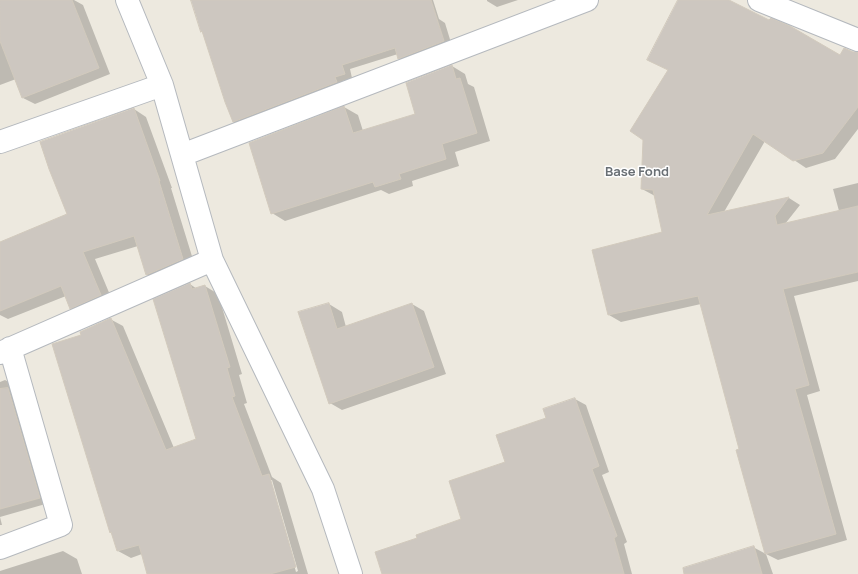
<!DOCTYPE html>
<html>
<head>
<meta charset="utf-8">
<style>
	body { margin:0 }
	canvas { display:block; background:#ede9df }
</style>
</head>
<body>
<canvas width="858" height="574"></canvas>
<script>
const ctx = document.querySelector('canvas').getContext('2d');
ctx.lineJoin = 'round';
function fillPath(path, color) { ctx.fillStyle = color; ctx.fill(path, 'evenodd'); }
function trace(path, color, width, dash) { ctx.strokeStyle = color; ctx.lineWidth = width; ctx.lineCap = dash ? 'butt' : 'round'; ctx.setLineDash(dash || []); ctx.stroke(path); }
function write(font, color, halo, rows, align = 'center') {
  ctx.font = font + ' Manrope,sans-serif'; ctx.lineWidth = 3; ctx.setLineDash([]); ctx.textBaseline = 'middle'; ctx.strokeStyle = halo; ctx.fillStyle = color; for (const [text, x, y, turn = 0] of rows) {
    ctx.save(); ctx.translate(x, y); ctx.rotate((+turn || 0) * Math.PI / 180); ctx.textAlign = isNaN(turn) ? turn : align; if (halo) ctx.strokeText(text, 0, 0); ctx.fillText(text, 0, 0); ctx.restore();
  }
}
const shadow = new Path2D(`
	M66,0H74L83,5L110,74L35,104L23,98L16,79L0,85V24Z
	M192,0H433L439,19L445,23L452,46L408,63L399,58L398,54L350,69L352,78L343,81L345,87L242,126L233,122L203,32L201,31Z
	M487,0H518L497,7L487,1Z
	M679,0H727L841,57L853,53H858V129L835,159L806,168L794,160L765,141L724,212L789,198L800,205L785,224L839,211L833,189L858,183V281L794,296L820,391L807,395L847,540L778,560L766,554L773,574H692L753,547L766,554L737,451L741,450L701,304L621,322L609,315L663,233L655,196L642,189L669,70Z
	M452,66L465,74L468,84L474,87L490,141L455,152L459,166L412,181L413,186L389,194L381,190L285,221L272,213L344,107L358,115L363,131L417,115Z
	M134,109L146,117L172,188H171L195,266L159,282L147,275L138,246L95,259L113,302L83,315L71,308L66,296L8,319L0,315V244L69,215Z
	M190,284L197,289L205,286L218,294L242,374L239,375L247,403L244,404L272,477L281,483L308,574H148L142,554L131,558L118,551L82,336L110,319L123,326L174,448L197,440ZM270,480H272L298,571L296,572Z
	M329,304L342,312L346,327L412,304L424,311L446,374L342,410L330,403Z
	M5,380L14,385L49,503L0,517V382Z
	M575,399L586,405L609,472L602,475L627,542L624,544L632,574H383L418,538L463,520L506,463L547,418Z
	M0,517L2,525H0Z
	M63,551L77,559L82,574H0V571Z`);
const building = new Path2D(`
	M0,0H72L99,68L22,98L0,41Z
	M191,0H431L444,41L398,59L395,48L342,65L345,74L335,77L337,82L233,122L225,102L202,31L201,32Z
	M678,0H729L769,20L771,18L790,26L840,55L844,48L853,52H858V107L823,153L793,161L753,134L707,215L789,197L775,216L777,225L858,206V272L783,289L809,385L795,389L836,534L765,554L736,450L739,449L698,296L608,315L592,250L662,232L653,190L641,189L643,140L630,131L668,70L647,60Z
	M452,65L456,79L460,78L477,133L442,144L446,159L399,174L401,179L375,187L373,182L271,214L249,143L344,106L353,133L415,114L406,83Z
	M134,108L160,181H159L183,259L146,275L134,236L83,252L101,295L70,309L61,286L0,311V242L67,214L49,169L40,142Z
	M190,283L192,289L205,285L230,367L227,368L235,396L232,397L262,476L269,474L296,567L270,574H147L139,545L117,551L111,532L110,533L52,344L81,335L80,332L111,318L166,450L196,439L153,299Z
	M329,303L337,329L412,303L434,367L329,404L298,312Z
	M8,388L40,498L0,509V389Z
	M575,398L599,466L592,469L617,536L614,538L624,574H382L375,552L417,538L416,535L461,519L449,481L505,462L496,435L546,418L543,409Z
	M754,546L762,574H684L683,568Z`);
const minor = new Path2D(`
	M127,0L162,85L212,260L323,489L351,574
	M759,0L858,40
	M0,142L162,85
	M182,155L587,0
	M0,353L212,260
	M0,548L61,525L10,348`);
const quarterNames = [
	["Base Fond",637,172]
];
fillPath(shadow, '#0003');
fillPath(building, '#cdc7c0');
trace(building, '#d2cabd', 1);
trace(minor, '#b5b9be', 24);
trace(minor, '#fff', 22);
write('bold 13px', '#696f74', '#fff', quarterNames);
</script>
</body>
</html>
